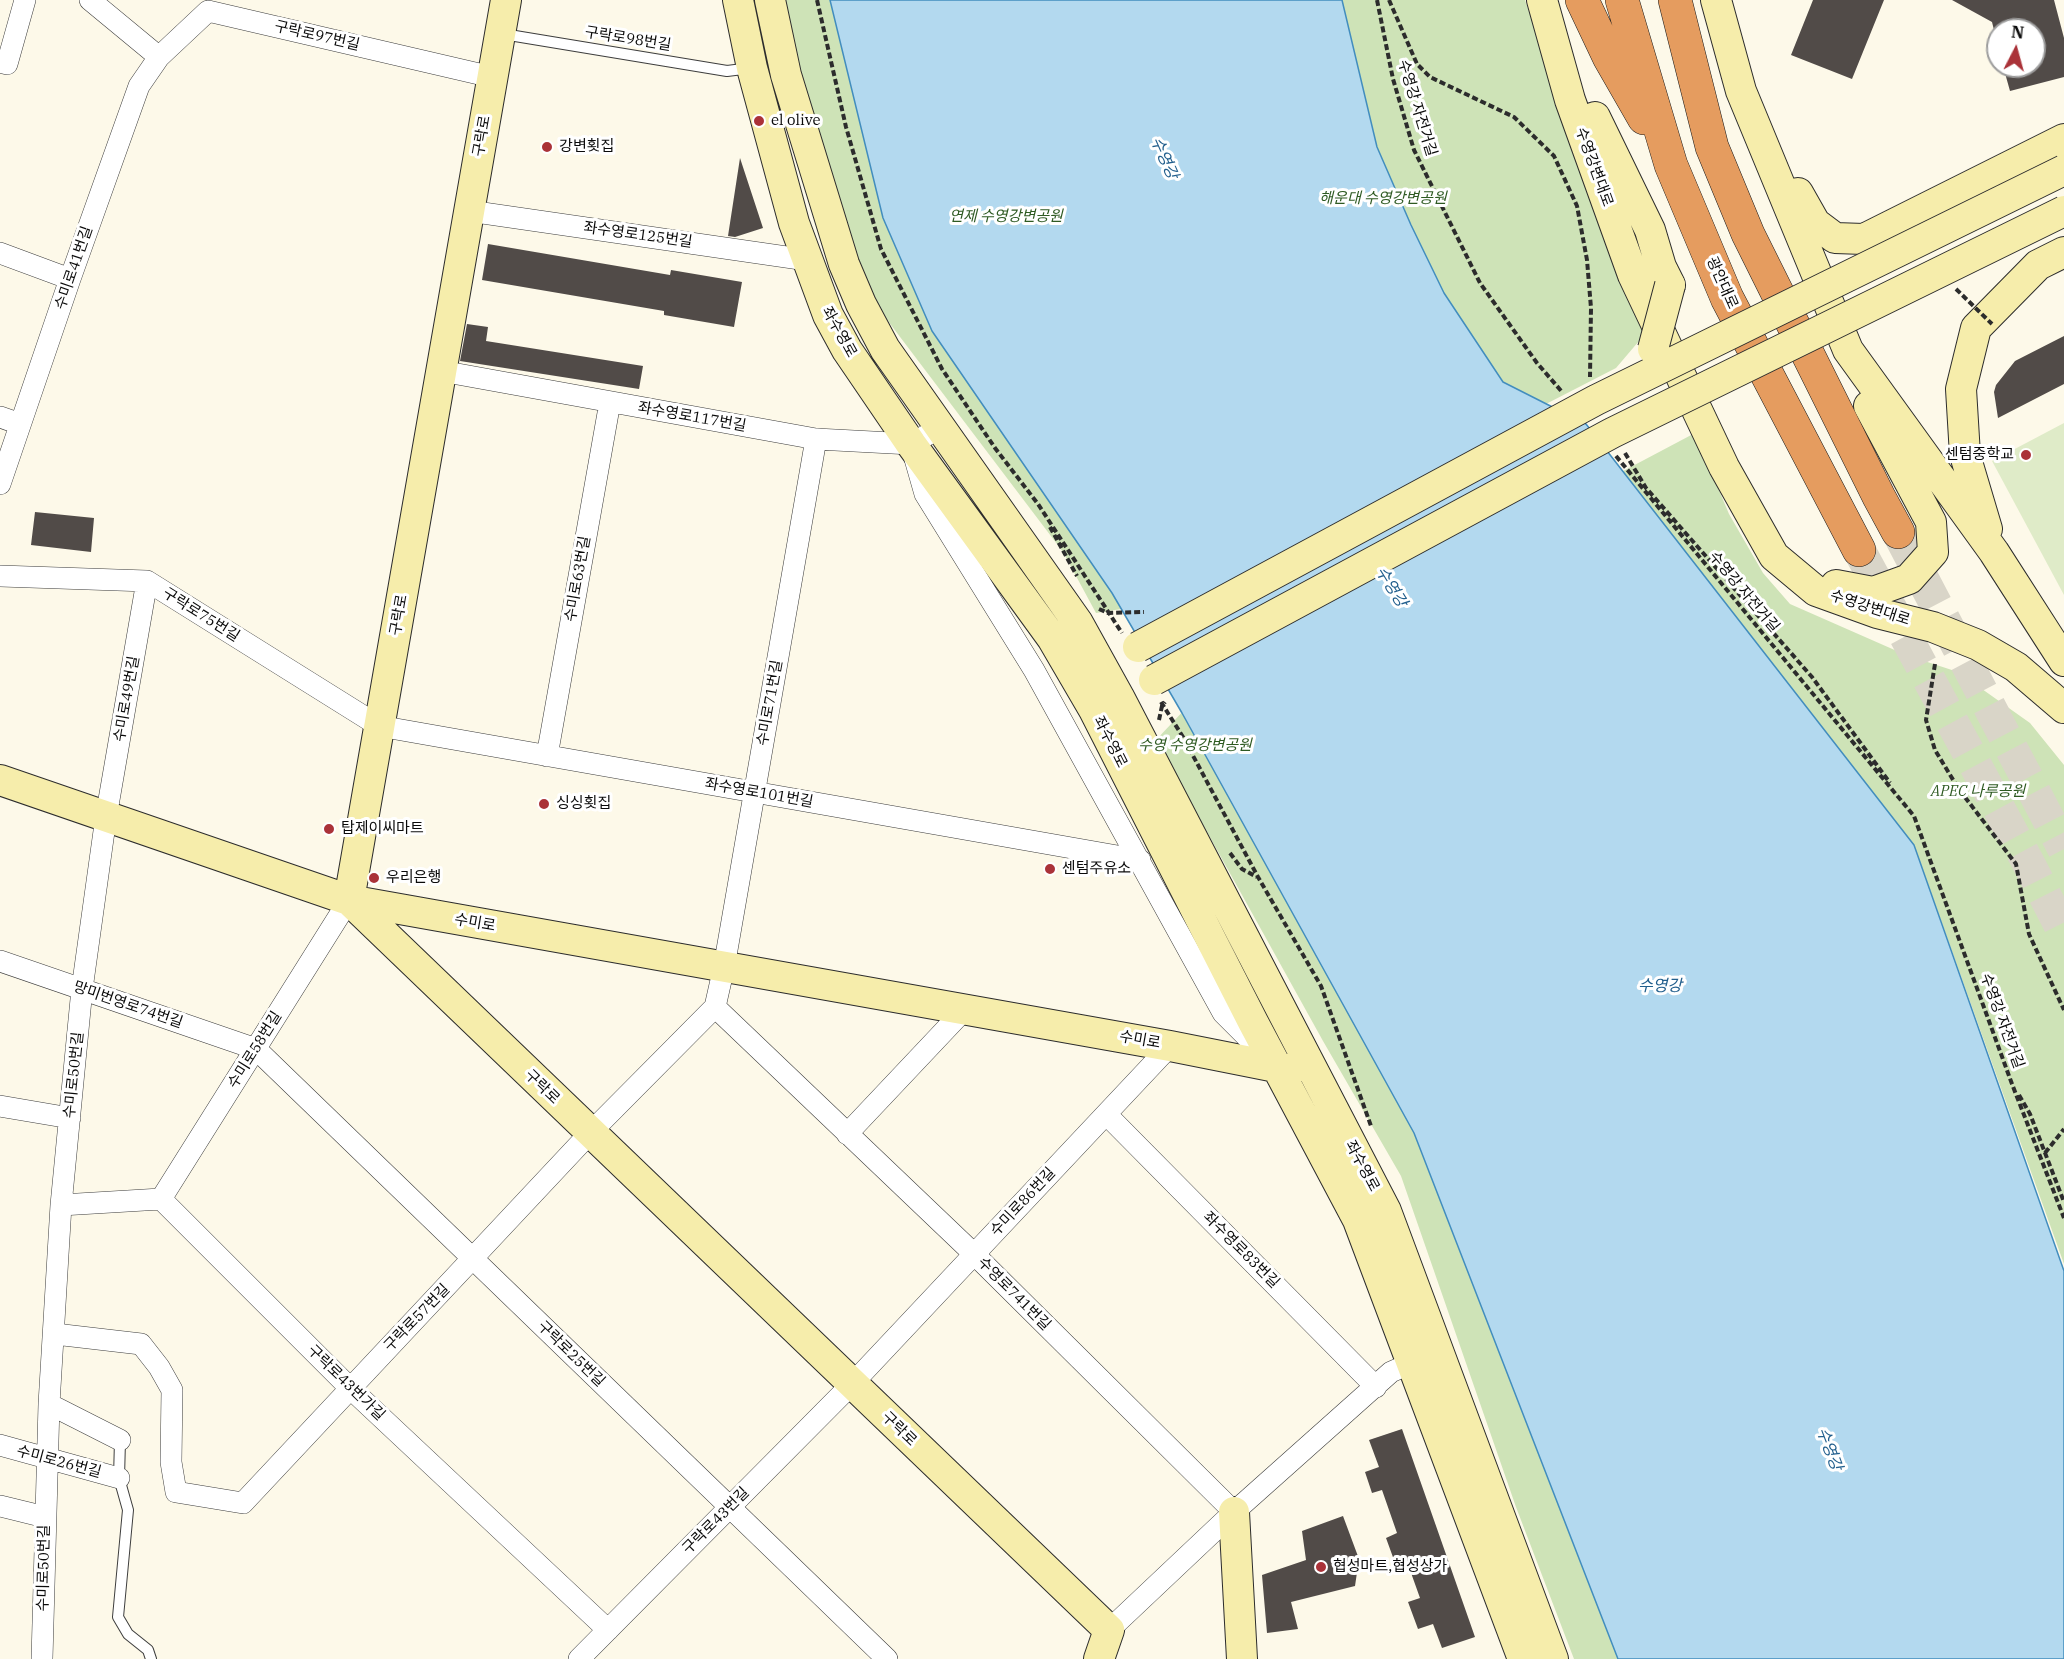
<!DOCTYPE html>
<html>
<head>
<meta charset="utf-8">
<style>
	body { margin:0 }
	#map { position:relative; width:2064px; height:1659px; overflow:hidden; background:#fdf9e9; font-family:"IBM Plex Serif",serif }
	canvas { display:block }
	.north { position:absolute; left:1986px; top:18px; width:60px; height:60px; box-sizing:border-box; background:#fff; border:2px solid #9d9d9d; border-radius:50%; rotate:6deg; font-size:16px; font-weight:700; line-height:24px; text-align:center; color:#0a0a0a }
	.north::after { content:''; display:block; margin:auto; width:21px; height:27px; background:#aa3238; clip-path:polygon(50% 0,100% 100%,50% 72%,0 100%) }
</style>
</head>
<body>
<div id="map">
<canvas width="2064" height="1659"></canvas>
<div class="north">N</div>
</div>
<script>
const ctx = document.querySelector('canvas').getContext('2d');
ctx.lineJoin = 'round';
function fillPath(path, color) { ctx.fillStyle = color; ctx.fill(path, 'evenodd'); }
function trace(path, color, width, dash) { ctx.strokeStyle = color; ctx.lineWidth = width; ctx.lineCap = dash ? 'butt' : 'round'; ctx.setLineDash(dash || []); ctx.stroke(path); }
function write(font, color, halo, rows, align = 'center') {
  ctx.font = font + ' "IBM Plex Serif","Noto Sans KR",serif'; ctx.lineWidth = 6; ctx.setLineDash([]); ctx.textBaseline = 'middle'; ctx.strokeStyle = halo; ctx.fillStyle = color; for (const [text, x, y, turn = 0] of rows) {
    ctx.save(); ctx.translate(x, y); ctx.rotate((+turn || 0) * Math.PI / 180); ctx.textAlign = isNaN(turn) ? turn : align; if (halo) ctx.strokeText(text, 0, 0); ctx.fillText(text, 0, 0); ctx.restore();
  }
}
const green = new Path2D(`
	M783,0H1525L1595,205L1647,322L1639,341L1616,368L1159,603L1096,613L1063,552L866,292L800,88Z
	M1695,433L1729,514L1763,573L1790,604L1906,655L1958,672L2030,723L2064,765V1264L1914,845L1610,478Z
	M1203,690L1443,1150L1634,1659H1574L1516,1507L1401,1176L1323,1041L1156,740Z`);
const pitch = new Path2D(`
	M2064,423V595L1992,461Z`);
const water = new Path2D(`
	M830,0H1342L1377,147L1411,225L1444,293L1503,382L1586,424L1914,845L2064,1271V1659H1618L1414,1133L1182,713L1112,593L932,331L883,218Z`);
const building = new Path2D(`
	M1813,0H1884L1852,79L1791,55Z
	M1952,0H2054L2064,38V77L2010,91L2003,66H2034V30H1994L1992,22Z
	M740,158L763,228L735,237L728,236Z
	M488,244L670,275L671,270L742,282L734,327L664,315V311L482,280Z
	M467,324L488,327L486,341L643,366L639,389L460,361Z
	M2064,336V384L1998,418L1994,392L1996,385L2015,361Z
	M35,512L94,518L91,552L31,545Z
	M1402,1429L1475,1637L1442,1648L1433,1624L1418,1629L1408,1602L1420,1598L1405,1556L1394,1560L1386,1538L1397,1533L1382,1490L1372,1493L1365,1472L1379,1467L1369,1440Z
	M1343,1516L1359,1559L1355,1586L1291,1602L1298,1629L1267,1633L1262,1575L1306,1560L1302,1531Z`);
const highwayTunnel = new Path2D(`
	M1898,532L2064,849
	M1859,550L2031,868L2064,933`);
const path = new Path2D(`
	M817,0L846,127L881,249L942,369L995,448L1038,504L1122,633
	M1377,0L1393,79L1414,150L1480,283L1537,363L1563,393
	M1389,0L1417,64L1430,77L1514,117L1554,156L1577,206L1587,260L1591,308L1590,377
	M1625,453L1646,488L1812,677L1890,783
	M1616,456L1914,816L2012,1084L2064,1218
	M1050,527L1077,576
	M1935,664L1926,720L1935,750L1958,788L2016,864L2029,934L2064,1010
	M1161,702L1183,737L1258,877L1321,986L1371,1126
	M1230,853L1242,869L1257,877
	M2019,1095L2030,1114L2064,1202
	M2045,1153L2064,1129`);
const lane = new Path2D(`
	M503,34L727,71L751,68
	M120,1440L119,1478L128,1510L118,1617L128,1634L148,1650L151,1659`);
const street = new Path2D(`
	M90,0L159,57
	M0,62L7,64L25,0
	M469,211L807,260
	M0,253L70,279
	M441,371L816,439L911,444L941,427
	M0,417L20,424
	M816,439L724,967L715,1007L974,1254L1234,1512
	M915,459L925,494L1034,670L1223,1013L1259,1049
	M0,484L70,279L139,86L159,57L208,11L492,77
	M0,576L147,581L379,726L1140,860
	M547,756L610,402
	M0,961L256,1049L887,1659
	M0,1106L70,1118
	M1106,1114L1376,1387
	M847,1134L965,1009
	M161,1199L349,900
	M61,1205L161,1199L350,1388L608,1630
	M55,1334L141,1344L159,1367L172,1390L171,1462L176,1492L243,1503L590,1133L715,1007
	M49,1404L120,1440
	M0,1445L119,1478
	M0,1506L45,1517
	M1109,1630L1234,1512L1391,1372L1425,1357
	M42,1659L49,1404L61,1205L82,989L106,817L147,581
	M579,1659L852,1384L1170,1046`);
const secondary = new Path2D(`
	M738,0L752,68L794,223L828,315L847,350L911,444L1052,638L1094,710L1253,1022L1358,1220L1523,1659
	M770,0L786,75L844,264L861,304L885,349L1078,623L1119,697L1386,1211L1553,1659
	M1542,0L1570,100L1633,275L1724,467L1774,556L1816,591L1877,613L1933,627L1978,645L2016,667L2064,708
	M1716,0L1741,91L1848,350L1994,552L2064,661
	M1595,117L1650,230L1661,267L1670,285
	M1798,193L1815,223L1835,238L1864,239L2064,139
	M1987,529L1965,455L1961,389L1976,328L2038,265L2064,252
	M1836,585L1873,592L1909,579L1933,552L1931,522L1869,406
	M0,780L349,900L1170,1046L1291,1070
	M349,900L1109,1630L1099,1659
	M349,900L506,0
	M1234,1512L1242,1659`);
const highway = new Path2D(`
	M1582,0L1609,57L1644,118
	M1622,0L1671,165L1727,298L1859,550
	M1675,0L1712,147L1748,234L1879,497L1898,532`);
const pathBridge = new Path2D(`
	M1956,289L1992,324
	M1099,609L1108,613L1144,612
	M1159,720L1162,706L1165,702`);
const secondaryBridge = new Path2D(`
	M1653,349L1670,285
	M1138,647L1596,400L2064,170
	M1154,680L1612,433L2064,211`);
const markers = [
	[759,121,6,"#aa3238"],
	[547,147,6,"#aa3238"],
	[2026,455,6,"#aa3238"],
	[544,804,6,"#aa3238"],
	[329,829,6,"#aa3238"],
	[1050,869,6,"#aa3238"],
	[374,878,6,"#aa3238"],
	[1321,1567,6,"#aa3238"]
];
const streetNames = [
	["구락로97번길",317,36,13],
	["구락로98번길",628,39,9],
	["수영강 자전거길",1417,108,73],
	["구락로",482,136,-80],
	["수영강변대로",1594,167,70],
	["좌수영로125번길",638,235,8],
	["수미로41번길",74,268,-71],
	["광안대로",1722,283,66],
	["좌수영로",839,332,61],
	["좌수영로117번길",692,417,10],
	["수미로63번길",578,579,-80],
	["수영강 자전거길",1744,592,50],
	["수영강변대로",1870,608,18],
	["구락로75번길",201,615,32],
	["구락로",399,615,-80],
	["수미로49번길",127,699,-80],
	["수미로71번길",770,703,-80],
	["좌수영로",1110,742,63],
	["좌수영로101번길",759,793,10],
	["수미로",475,923,10],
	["망미번영로74번길",128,1005,19],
	["수영강 자전거길",2002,1021,70],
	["수미로",1140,1040,10],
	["수미로58번길",255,1050,-58],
	["수미로50번길",74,1075,-84],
	["구락로",542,1087,44],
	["좌수영로",1362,1166,62],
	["수미로86번길",1023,1202,-47],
	["좌수영로83번길",1241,1250,45],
	["수영로741번길",1014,1294,45],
	["구락로57번길",417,1318,-46],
	["구락로25번길",571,1354,44],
	["구락로43번가길",346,1383,44],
	["구락로",899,1429,44],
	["수미로26번길",59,1462,15],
	["구락로43번길",716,1521,-45],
	["수미로50번길",44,1568,-89]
];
const poiNames = [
	["el olive",771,121],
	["강변횟집",559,147],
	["센텀중학교",2014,455,"right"],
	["싱싱횟집",556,804],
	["탑제이씨마트",341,829],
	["센텀주유소",1062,869],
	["우리은행",386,878],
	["협성마트,협성상가",1333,1567]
];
const parkNames = [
	["해운대 수영강변공원",1383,199],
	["연제 수영강변공원",1006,217],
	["수영 수영강변공원",1195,746],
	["APEC 나루공원",1978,792]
];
const waterNames = [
	["수영강",1164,158,66],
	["수영강",1391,587,58],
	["수영강",1660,986],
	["수영강",1829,1449,69]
];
fillPath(green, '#cee3b7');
fillPath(pitch, '#dfebc8');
fillPath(water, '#b3d9ef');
trace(water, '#428dbe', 1.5);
fillPath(building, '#514b48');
trace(highwayTunnel, '#d9d5c8', 33, [33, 16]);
trace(lane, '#3d3d3d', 12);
trace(street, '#3d3d3d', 22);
trace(secondary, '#2c2c2c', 32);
trace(highway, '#1b1b1b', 34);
trace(path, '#2c2c2c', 4, [6, 3]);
trace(lane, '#fff', 10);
trace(street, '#fff', 21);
trace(secondary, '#f6edab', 30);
trace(highway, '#e59c5f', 33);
trace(secondaryBridge, '#2c2c2c', 32, []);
trace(pathBridge, '#2c2c2c', 4, [6, 3]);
trace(secondaryBridge, '#f6edab', 30);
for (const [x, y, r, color] of markers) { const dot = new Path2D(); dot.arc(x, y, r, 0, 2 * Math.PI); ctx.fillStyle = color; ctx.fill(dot); trace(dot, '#fff', 2); }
write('15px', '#0a0a0a', '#fff', streetNames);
write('15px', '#0a0a0a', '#fff', poiNames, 'left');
write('italic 15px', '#2e5a22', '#fff', parkNames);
write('italic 16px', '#225f8d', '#fff', waterNames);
</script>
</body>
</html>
